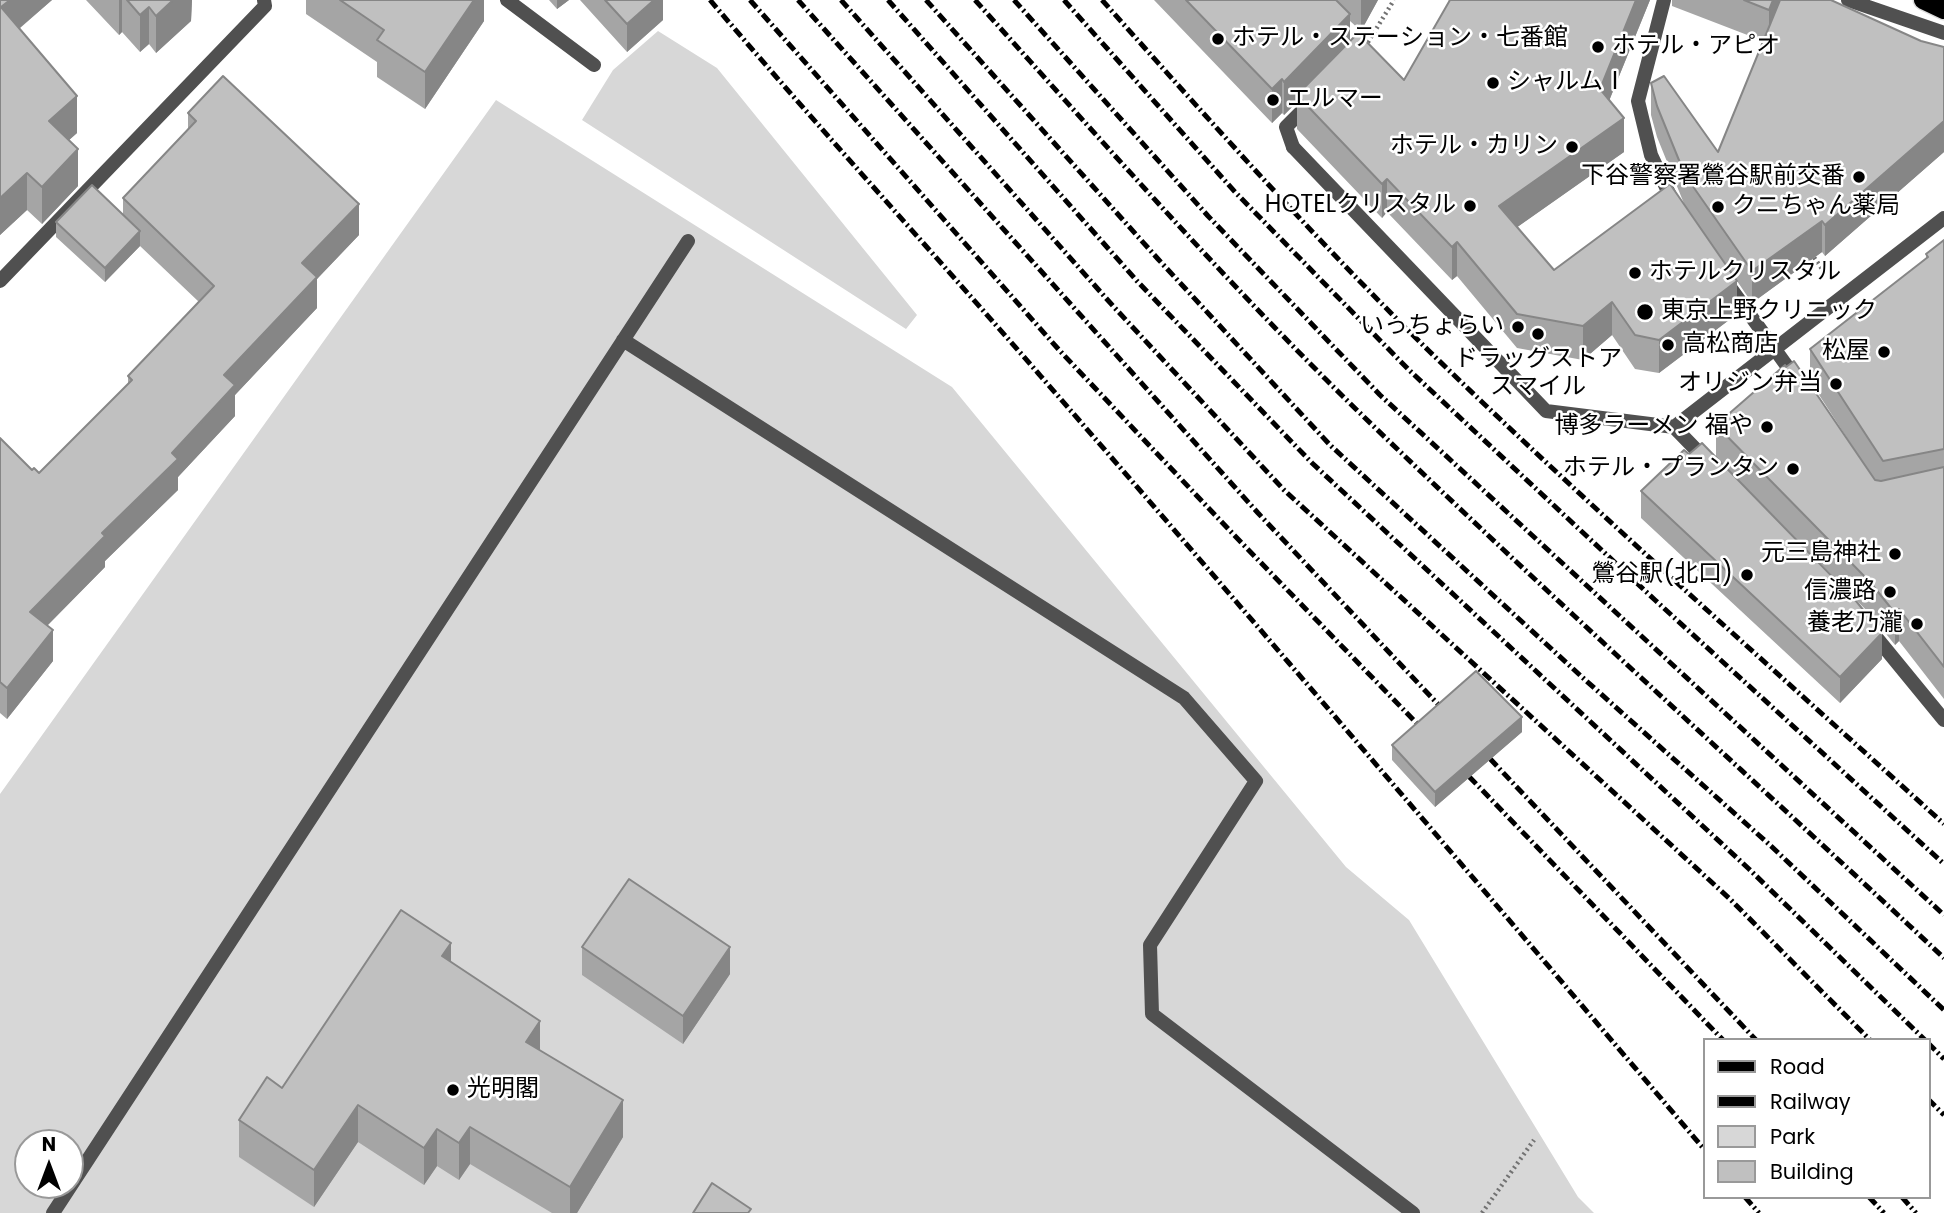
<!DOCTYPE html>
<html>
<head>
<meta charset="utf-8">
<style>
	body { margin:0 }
	#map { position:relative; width:1944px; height:1213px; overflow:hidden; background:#fff; font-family:Poppins,sans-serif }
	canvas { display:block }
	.legend { position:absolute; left:1703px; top:1038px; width:228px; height:161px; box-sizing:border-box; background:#fff; border:2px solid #999; margin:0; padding:9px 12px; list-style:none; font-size:21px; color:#000 }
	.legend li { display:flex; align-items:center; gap:14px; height:35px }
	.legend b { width:35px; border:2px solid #999 }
	.north { position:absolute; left:14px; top:1129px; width:70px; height:70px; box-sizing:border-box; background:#fff; border:2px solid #999; border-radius:50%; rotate:0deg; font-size:19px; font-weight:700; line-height:28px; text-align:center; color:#000 }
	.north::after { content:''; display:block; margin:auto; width:24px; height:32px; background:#000; clip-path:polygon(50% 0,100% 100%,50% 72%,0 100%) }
</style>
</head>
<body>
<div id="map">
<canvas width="1944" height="1213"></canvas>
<ul class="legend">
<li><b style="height:9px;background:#000"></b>Road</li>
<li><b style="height:9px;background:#000"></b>Railway</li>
<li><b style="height:19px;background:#d7d7d7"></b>Park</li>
<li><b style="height:19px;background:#c0c0c0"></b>Building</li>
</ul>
<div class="north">N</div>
</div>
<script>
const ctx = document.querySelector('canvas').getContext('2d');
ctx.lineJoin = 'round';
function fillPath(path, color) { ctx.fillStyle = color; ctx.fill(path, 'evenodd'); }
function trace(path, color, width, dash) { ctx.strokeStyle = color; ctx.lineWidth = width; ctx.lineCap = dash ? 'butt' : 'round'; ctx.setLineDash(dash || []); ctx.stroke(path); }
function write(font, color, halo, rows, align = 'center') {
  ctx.font = font + ' Poppins,"Noto Sans JP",sans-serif'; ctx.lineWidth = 5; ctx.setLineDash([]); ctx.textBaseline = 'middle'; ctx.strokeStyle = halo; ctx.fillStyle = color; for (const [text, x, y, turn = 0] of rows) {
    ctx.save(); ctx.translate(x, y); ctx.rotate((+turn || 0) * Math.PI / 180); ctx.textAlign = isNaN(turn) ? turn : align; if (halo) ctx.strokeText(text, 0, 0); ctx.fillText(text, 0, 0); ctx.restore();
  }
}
const green = new Path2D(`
	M658,31L717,68L917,315L906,329L582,120L613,70Z
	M496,100L952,387L1346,867L1409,920L1578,1197L1594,1213H0V794ZM28,1143H70V1185H28Z`);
const path = new Path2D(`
	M1365,47L1394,0
	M1811,253L1822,269
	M1482,1213L1534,1140`);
const lane = new Path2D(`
	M507,0L594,65
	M1664,0L1638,101L1651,155L1673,202
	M1293,147L1286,127L1310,103
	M1727,283L1797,380
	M623,340L1184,698L1256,781L1150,945L1152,1014L1413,1213
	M53,1213L688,241`);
const street = new Path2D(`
	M1848,0L1944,33
	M1293,147L1546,411L1674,427L1709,463
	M0,281L265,6L264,0
	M1674,427L1944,218
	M1871,631L1944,720`);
const primary = new Path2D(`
	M1923,0L1944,10`);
const rail = new Path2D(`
	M710,0C817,126 929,248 1038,373C1262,630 1483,889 1704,1149
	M750,0L1060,351L1234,535L1431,738
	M798,0L1258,513L1450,717
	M841,0L1113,306L1284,490L1730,899L1870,1040
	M888,0L1137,281L1312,463L1749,869L1925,1040
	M926,0L1158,259L1330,445L1582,677L1771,846L1944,1010
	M975,0C1102,141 1227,284 1363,416C1553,600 1751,777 1944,958
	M1014,0L1208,216L1380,395L1944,915
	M1064,0L1235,192L1408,369L1655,600L1944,864
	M1102,0C1208,119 1315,239 1429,351C1596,513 1771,667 1944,824
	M1477,745L1756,1040
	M1456,763L1723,1040
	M1928,1043L1944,1059
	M1928,1099L1944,1115
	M1745,1197L1759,1213
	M1869,1197L1884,1213
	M1902,1197L1916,1213`);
const wall = new Path2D(`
	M0,0H52L19,29L77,133L69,140L78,186L42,224L27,210L0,235Z
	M86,0H192L191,21L156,53L149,44L140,52L122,32L119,35Z
	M306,0H484V21L425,109L377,77V62L306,14Z
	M549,0H569L557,9Z
	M580,0H663V20L627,52Z
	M1154,0H1378L1361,31L1350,21V41L1404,80L1450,1L1448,0H1650L1609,101L1624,152L1517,227L1554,270L1685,206L1657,137L1651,115V83L1718,152L1763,41L1672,6V0H1831L1921,41L1944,47V152L1825,256L1822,252L1752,303L1737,281V314L1659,373L1635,369L1612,335L1583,360L1517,348L1457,276L1452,280L1387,212L1382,218L1297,129V102L1284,115L1282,113L1272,123Z
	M188,113L359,235L317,279V308L235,395V416L178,477V490L105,561V567L47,626L53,661L7,719L0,713V438L32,470L39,473L128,384V376L199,302L140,246L105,282L56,237V222L123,214V198L188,130Z
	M1944,240V699L1899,641L1895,645L1870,614L1716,457V425L1875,481L1810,381V349L1926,259V254Z
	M1641,491L1882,659L1840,703L1641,518Z
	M1522,732L1435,807L1392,760V745Z
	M582,947L730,974L683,1044L582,975Z
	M451,962L540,1051L623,1137L577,1213H552L470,1164L459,1180L437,1166L424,1185L358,1142L314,1207L239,1157V1120Z`);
const shadedWall = new Path2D(`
	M10,0H52L1,44V7Z
	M119,0H122V32L119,35Z
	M173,0H192L191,21L156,53V16Z
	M474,0H484V21L425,109V72Z
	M557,0H569L557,9Z
	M654,0H663V20L627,52V24Z
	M1361,0H1378L1361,31Z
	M1636,0H1650L1600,123V89Z
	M1773,0H1786L1769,44V10Z
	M149,7V44L140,52V15Z
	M1350,14V47L1297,95V102L1284,115V82Z
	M1282,79V113L1272,123V89Z
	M77,96V133L49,158V121Z
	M1624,118V152L1499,240V206Z
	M1944,121V152L1825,256V225Z
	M78,149V186L42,224V187Z
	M27,173V210L0,235V198Z
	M1387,179V212L1382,218V184Z
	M359,204V235L317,279V308L235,395V416L178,477V490L105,561V567L30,643V612L102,533L172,453L224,375L302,263Z
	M1822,221V252L1752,303V271Z
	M140,231V246L105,282V268Z
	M1457,242V276L1452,280V247Z
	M1737,281V314L1659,373V340Z
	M1612,302V335L1583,360V326Z
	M1899,609V641L1895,645V613Z
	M53,630V661L7,719V688Z
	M1882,633V659L1840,703V677Z
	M1522,717V732L1435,807V792Z
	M451,943V980L442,956Z
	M730,947V974L683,1044V1016Z
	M540,1021V1058L526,1042Z
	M623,1100V1137L577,1213H570V1187Z
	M358,1105V1142L314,1207V1170Z
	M470,1127V1164L459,1180V1143Z
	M437,1129V1166L424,1185V1148Z`);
const building = new Path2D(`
	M0,0H10L1,7L77,96L49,121L78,149L42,187L27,173L0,198Z
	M127,0H173L156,16L149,7L140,15Z
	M340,0H474L425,72L377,40L384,30Z
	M605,0H654L627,24Z
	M1186,0H1336L1350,14L1284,82L1282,79L1272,89Z
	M1450,0H1636L1600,89L1624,118L1499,206L1554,270L1670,184L1737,281L1659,340L1635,335L1612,302L1583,326L1517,314L1457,242L1452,247L1387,179L1382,184L1297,95L1358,33L1404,80Z
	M1744,0H1773L1769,10Z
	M1780,0H1831L1921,41L1944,47V121L1825,225L1822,221L1752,271L1685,175L1657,106L1651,83L1664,76L1718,152Z
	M223,76L359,204L302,263L317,277L224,375L235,385L172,453L178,459L102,533L105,536L30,612L53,630L7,688L0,682V438L32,470L34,468L39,473L132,380L128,376L214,286L123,198L196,121L188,113Z
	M92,185L140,231L105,268L56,222Z
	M1944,240V449L1883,461L1810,349L1928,257L1926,254Z
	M1794,361L1875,480L1881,481L1944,467V667L1899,609L1895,613L1870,582L1716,425L1785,365L1786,367Z
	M1702,443L1856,601L1882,633L1840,677L1641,491L1684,450L1689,454Z
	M1476,671L1522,717L1435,792L1392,745Z
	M629,879L730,947L683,1016L582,947Z
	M401,910L451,943L442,956L540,1021L526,1042L623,1100L570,1187L470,1127L459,1143L437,1129L424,1148L358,1105L314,1170L239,1120L267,1077L282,1088Z
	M712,1183L751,1209L748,1213H693Z`);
const markers = [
	[1218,39,7,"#000"],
	[1598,47,7,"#000"],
	[1493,83,7,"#000"],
	[1273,100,7,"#000"],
	[1572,147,7,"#000"],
	[1859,177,7,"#000"],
	[1470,206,7,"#000"],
	[1718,207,7,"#000"],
	[1635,273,7,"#000"],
	[1645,312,9,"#000"],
	[1518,327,7,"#000"],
	[1538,334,7,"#000"],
	[1668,345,7,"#000"],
	[1884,352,7,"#000"],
	[1836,384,7,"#000"],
	[1767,427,7,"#000"],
	[1793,469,7,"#000"],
	[1895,554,7,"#000"],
	[1747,575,7,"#000"],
	[1890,592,7,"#000"],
	[1917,624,7,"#000"],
	[453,1090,7,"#000"]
];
const poiNames = [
	["ホテル・ステーション・七番館",1232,39,"left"],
	["ホテル・アピオ",1612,47,"left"],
	["シャルムⅠ",1507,83,"left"],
	["エルマー",1287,100,"left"],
	["ホテル・カリン",1558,147],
	["下谷警察署鶯谷駅前交番",1845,177],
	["HOTELクリスタル",1456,206],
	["クニちゃん薬局",1732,207,"left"],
	["ホテルクリスタル",1649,273,"left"],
	["東京上野クリニック",1661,312,"left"],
	["いっちょらい",1504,327],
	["高松商店",1682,345,"left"],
	["松屋",1870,352],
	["ドラッグストア",1538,360,"center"],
	["スマイル",1538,388,"center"],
	["オリジン弁当",1822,384],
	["博多ラーメン 福や",1753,427],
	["ホテル・プランタン",1779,469],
	["元三島神社",1881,554],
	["鶯谷駅(北口)",1733,575],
	["信濃路",1876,592],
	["養老乃瀧",1903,624],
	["光明閣",467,1090,"left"]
];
fillPath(green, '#d7d7d7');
trace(primary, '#dbdbdb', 21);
trace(path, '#727272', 4.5, [2, 3.5]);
trace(lane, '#505050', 14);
trace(street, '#505050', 14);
trace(primary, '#000', 18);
trace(rail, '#000', 5, [10, 3.5, 2, 3.5]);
fillPath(wall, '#a5a5a5');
fillPath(shadedWall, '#868686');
fillPath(building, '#c0c0c0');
trace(building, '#868686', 2);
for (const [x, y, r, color] of markers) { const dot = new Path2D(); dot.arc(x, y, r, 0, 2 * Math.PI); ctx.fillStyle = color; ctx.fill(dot); trace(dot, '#fff', 2.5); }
write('24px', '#000', '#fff', poiNames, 'right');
</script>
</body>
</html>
